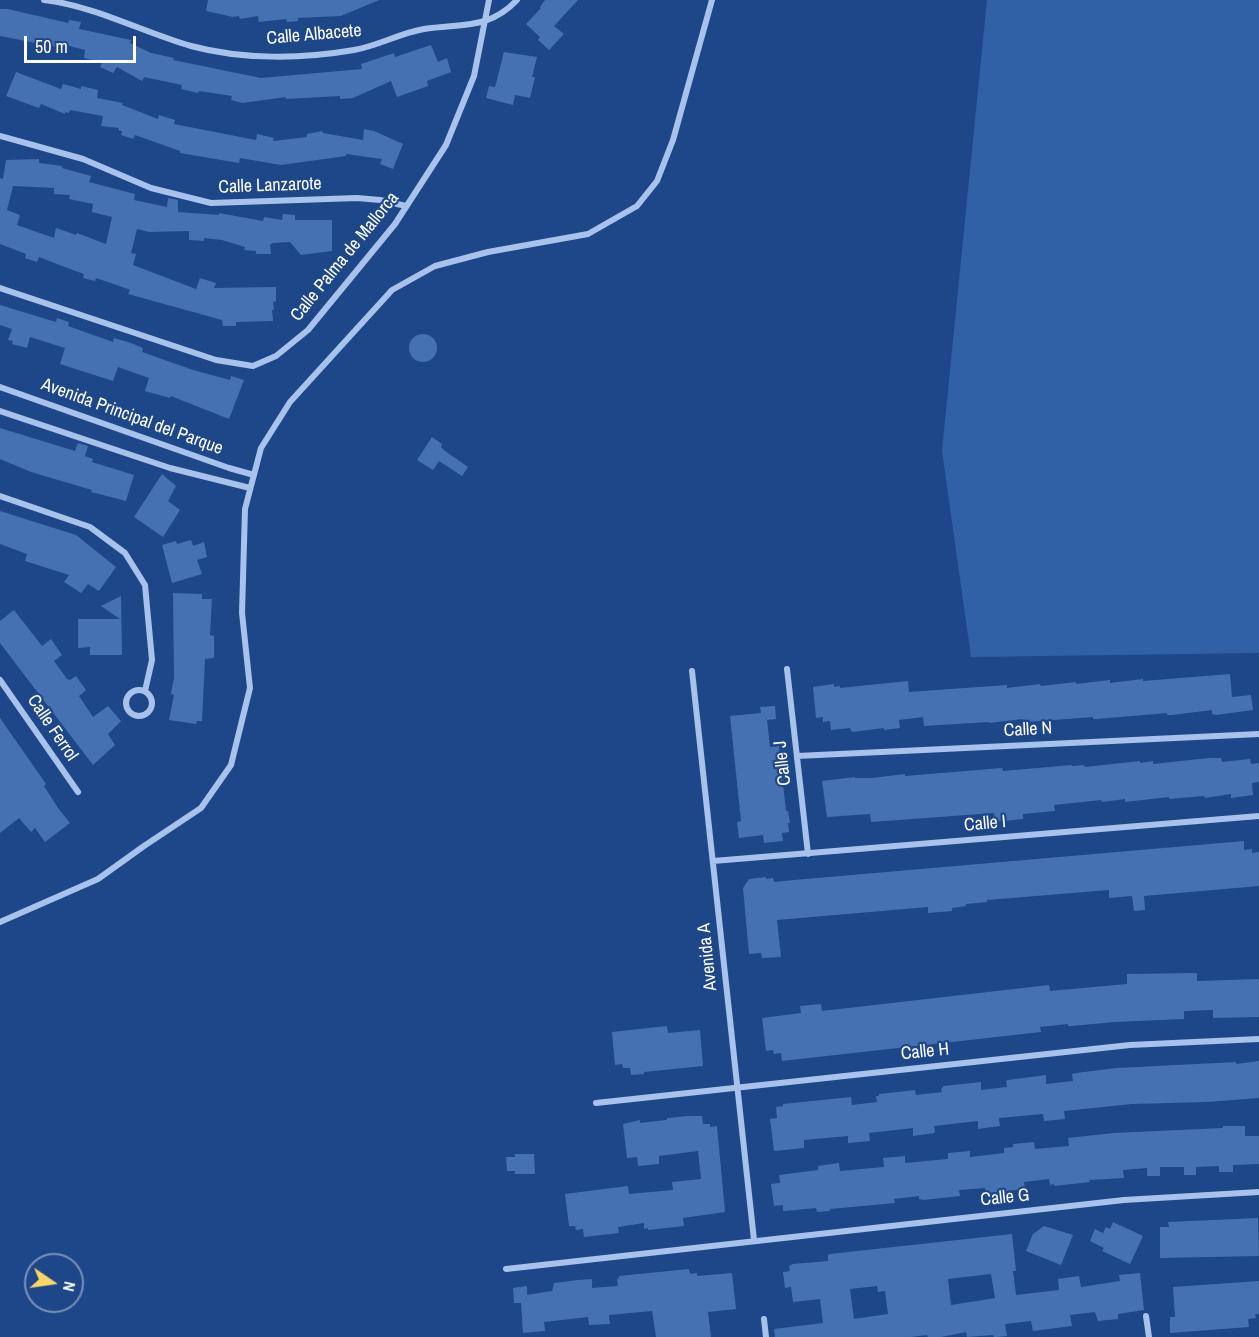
<!DOCTYPE html>
<html>
<head>
<meta charset="utf-8">
<style>
	body { margin:0 }
	#map { position:relative; width:1259px; height:1337px; overflow:hidden; background:#1d4789; font-family:"Archivo Narrow",sans-serif }
	canvas { display:block }
	.north { position:absolute; left:24px; top:1253px; width:60px; height:60px; box-sizing:border-box; background:#1d4789; border:2px solid #7791b8; border-radius:50%; rotate:103deg; font-size:16px; font-weight:700; line-height:24px; text-align:center; color:#fff }
	.north::after { content:''; display:block; margin:auto; width:21px; height:27px; background:#fcd665; clip-path:polygon(50% 0,100% 100%,50% 72%,0 100%) }
	.scale { position:absolute; left:24px; top:36px; width:112px; height:27px; box-sizing:border-box; border:3px solid #fff; border-top:0; padding-left:8px; font-size:18px; line-height:21px; white-space:nowrap; color:#fff; -webkit-text-stroke:4px #1d4789; paint-order:stroke }
</style>
</head>
<body>
<div id="map">
<canvas width="1259" height="1337"></canvas>
<div class="north">N</div>
<div class="scale">50 m</div>
</div>
<script>
const ctx = document.querySelector('canvas').getContext('2d');
ctx.lineJoin = 'round';
function fillPath(path, color) { ctx.fillStyle = color; ctx.fill(path, 'evenodd'); }
function trace(path, color, width, dash) { ctx.strokeStyle = color; ctx.lineWidth = width; ctx.lineCap = dash ? 'butt' : 'round'; ctx.setLineDash(dash || []); ctx.stroke(path); }
function write(font, color, halo, rows, align = 'center') {
  ctx.font = font + ' "Archivo Narrow",sans-serif'; ctx.lineWidth = 4.5; ctx.setLineDash([]); ctx.textBaseline = 'middle'; ctx.strokeStyle = halo; ctx.fillStyle = color; for (const [text, x, y, turn = 0] of rows) {
    ctx.save(); ctx.translate(x, y); ctx.rotate((+turn || 0) * Math.PI / 180); ctx.textAlign = isNaN(turn) ? turn : align; if (halo) ctx.strokeText(text, 0, 0); ctx.fillText(text, 0, 0); ctx.restore();
  }
}
const green = new Path2D(`
	M987,0H1259V653L971,657L942,451Z`);
const building = new Path2D(`
	M208,0H379L341,16L298,18V21L287,22L286,19L259,22L258,16L240,19L239,16L233,17L206,11Z
	M545,0H578L554,26L564,34L549,50L538,40L540,37L526,24L541,8L540,7Z
	M0,9H8L68,23L69,20L81,22L79,29L131,40L130,43L151,53L174,58L173,60L261,78L362,69L361,64L394,53L395,57L431,45L438,62L447,58L451,72L427,81L428,86L397,97L391,81L353,98L340,99V96L286,99V97L242,103L231,100L232,96L199,91L198,93L181,89L182,85L144,77L142,81L117,67L113,73L100,67L102,63L84,58L85,50L62,44L61,48L0,36Z
	M504,52L537,57L532,77H535L530,98L515,95L513,105L486,98L489,86L495,87Z
	M16,72L61,89L63,84L81,89V86L98,90L97,98L123,103L122,105L158,119L159,115L175,120L174,124L256,140L257,134L274,138L273,141L307,137V134L322,131L323,133L363,140L364,129L374,131L403,144L393,169L380,164L382,159L346,154V156L281,165L240,158L239,163L180,153V151L135,135L133,139L121,135L122,131L118,130L119,128L101,126L103,116L70,110L69,113L65,112V114L41,104L39,108L6,96Z
	M39,159V163L62,166V168L91,176L89,182L135,194L134,200L167,207L168,198L178,200V212L219,215V213L263,221L264,217L282,220L283,214L295,215V220H332V251L301,255L290,242L273,243L270,245L271,254H256V251L244,250L245,247L222,240L204,238V241L189,240V231L149,232L137,229L131,253L136,254L133,265L196,289L200,278L216,283L214,288L276,287V301L273,302L274,310H272L273,321L236,322V326H223L222,320L128,294L130,290L128,289L96,278L95,281L83,278L84,274L70,269L39,257L37,262L25,258L26,254L0,244V178L3,179L6,160ZM13,186L54,188V194L70,195L69,199L93,204L92,212L112,217L106,244L77,233L76,235L56,228L54,238L17,225L20,215L7,210Z
	M0,305L56,322L57,318L69,322L68,326L113,342L114,338L131,343L143,348L142,352L193,370L230,380L231,376L244,380L229,419L171,396L170,398L145,391L149,378L118,367L113,381L60,364L65,348L30,337L27,348L12,344L13,341L8,340L12,329L0,325Z
	M409 348a14 14 0 1 1 28 0a14 14 0 1 1-28 0Z
	M0,428L75,451L78,443L88,446L85,456L93,459L92,462L134,475L126,501L91,492L92,490L31,472L0,459Z
	M432,437L442,444L441,447L445,451L468,467L462,476L439,461L433,470L417,460Z
	M162,474L176,486L168,501L180,510L163,537L134,517Z
	M0,511L76,535L116,567L99,591L88,584L81,593L64,582L69,575L25,561L27,554L0,544Z
	M191,540L193,546L204,542L207,557L197,560L202,574L172,583L162,545L176,541L177,544Z
	M173,593L202,594V599H212L210,635L214,636V658L205,659L202,721H197L196,724L169,720L174,695L171,694L174,678Z
	M121,596L122,655H90V647L78,648V619H120L101,606Z
	M14,610L42,646L51,639L62,655L54,661L67,679L70,680L76,676L86,690L79,696L93,717L108,706L121,721L108,734L115,745L93,765L0,643V621Z
	M1230,674L1232,697L1251,695L1253,710L1216,715L1212,714V710L1172,715H1167V713L1097,719H1093V717L1027,722H1024L1023,719L989,723V722L924,726L923,717L899,720L900,728L884,730V728L852,732L850,728L831,730L830,721L823,722V717L816,718L813,687L834,684V687L840,686V688L908,681L909,692L1007,685V688L1040,684L1041,686L1076,682V684L1110,680V683L1143,679V681Z
	M775,706L776,719L767,720L770,747L779,746L786,811H788L790,823H788L789,832L782,833L783,841L764,843L763,835L739,838L737,822L741,821L730,716L761,713L760,707Z
	M0,718L46,784L44,786L58,808L70,823L45,842L35,828L31,832L19,818L0,833Z
	M1209,758H1221L1222,762L1250,759L1251,764L1259,763V782L1252,783L1253,795L1231,798V794L1205,798L1204,796L1169,799V797L1125,802V799L1102,802L1101,800L1054,805L1055,811L1023,814V819L995,822L994,813L871,822L870,814L827,817L822,781L855,777V778H872L905,774V776L1002,768L1003,771L1072,765V766L1084,765L1085,767L1140,761V763L1153,761V764Z
	M1244,841V850L1252,849V853L1259,852V886L1144,896L1145,910L1134,911L1132,896L1109,898V890L987,900V902L966,904V906L952,908V911L928,913V907L777,920L781,957L762,958L761,953L749,954L743,888L749,879L766,877V879L773,878L774,882L794,880Z
	M1197,973V981L1259,979V1017L1213,1018V1010L1184,1011V1019L1114,1022L1072,1026H1068V1024L1040,1027L1041,1032L782,1061L781,1053L774,1054L773,1050L766,1051L762,1018L801,1013L800,1006L821,1004L822,1011L1049,985L1050,991L1127,984V974Z
	M667,1026L668,1033L700,1030L703,1066L644,1072V1074L631,1075L630,1068H623L622,1064L615,1065L612,1032Z
	M1259,1061V1098L1207,1102L1132,1104L1064,1111L1065,1119L1044,1121L1043,1114L999,1118L1000,1126L978,1129V1121L934,1126L935,1133L913,1136V1128L869,1133L870,1141L848,1143V1136L804,1140V1148L774,1151L770,1119L777,1118L776,1107L783,1106V1104L851,1097L852,1105L877,1102L876,1096H879V1094L915,1090L916,1095L942,1092L941,1089L944,1086L981,1082V1090L1007,1087L1006,1081L1008,1080L1046,1075V1084L1073,1081L1072,1074L1076,1073L1117,1068L1236,1062V1064Z
	M687,1116H702L703,1124H710V1127L717,1126L725,1212L683,1218L684,1226L648,1230V1228L644,1229V1223L618,1227L619,1233L584,1237L583,1229L576,1230L575,1226H569L565,1194L628,1186L629,1194L673,1190L672,1182L701,1179L698,1151L659,1156V1164L638,1166L637,1157L627,1158L623,1124L640,1120V1123L666,1120L668,1118Z
	M1223,1126H1245V1136H1259V1164L1233,1165V1172H1219V1166L1196,1167V1175H1184V1167H1160V1176H1147V1168L1123,1170L1124,1178L1089,1180L1090,1182L1054,1186V1184L1050,1185L1049,1179L1024,1182L1025,1189L989,1193V1191L985,1192V1188L959,1190L960,1196L924,1200L919,1199V1196L894,1199L895,1203L830,1209V1211L817,1212L816,1208L785,1211H783V1205L774,1206L771,1184L780,1183L779,1175L818,1170V1166L839,1163L840,1171L884,1167L883,1158L905,1156V1163L948,1159V1153L970,1151V1157L1004,1153V1148L1013,1147V1144L1034,1142L1035,1149L1069,1146L1068,1138L1114,1133L1223,1128Z
	M515,1154H534L535,1174H515V1171H507L506,1157H515Z
	M1258,1218L1259,1256L1160,1258V1227H1169L1168,1222Z
	M1113,1222L1143,1236L1130,1264L1102,1251L1104,1248L1090,1241L1095,1229L1103,1233L1106,1227L1110,1229Z
	M1044,1226L1073,1235L1061,1265L1026,1251L1033,1234Z
	M1012,1234L1016,1271H1013L1016,1295L1059,1290L1058,1279L1079,1276L1081,1287L1120,1281L1119,1275L1140,1273L1144,1310L1118,1314V1319L1098,1321L1095,1312L1070,1315L1072,1326L1033,1331L1031,1321L1005,1324L1007,1336L997,1337H994L993,1335L967,1337L966,1332L941,1337H928L927,1335L911,1337H775L774,1329L823,1323L820,1299L793,1302L791,1287L785,1288L783,1272L790,1271L789,1266L793,1264L828,1261V1255L830,1254ZM991,1274L995,1298L951,1305L948,1279ZM877,1286L878,1292L885,1291L888,1314L854,1319L850,1289Z
	M689,1269L690,1274L697,1273V1276L732,1273L736,1309L708,1312L711,1337H656L652,1311L609,1315L610,1324L589,1325L588,1317L544,1322L545,1331L523,1333L521,1303H514L513,1288L527,1286V1295L552,1291L554,1283L578,1280L592,1279V1288L618,1286L617,1279L619,1278V1276Z
	M1259,1281V1314H1255L1256,1318L1248,1319L1249,1327L1170,1333V1317H1175L1173,1287Z`);
const street = new Path2D(`
	M44,0C95,6 142,32 191,46C243,60 302,59 354,50C378,46 400,33 424,29C461,23 489,30 517,0
	M0,136L83,159L151,188L211,203L357,198L380,200L406,206
	M0,288L216,360L253,366L276,356L308,330L395,224L446,145L474,76L489,0
	M0,387L229,468L254,475
	M0,411L170,468L250,488
	M0,496L90,527L125,553L145,585L152,660L145,691
	M787,669L808,854
	M692,671L754,1240
	M0,680L78,792
	M126 703a13 13 0 1 1 26 0a13 13 0 1 1-26 0Z
	M797,756L1259,734
	M713,861L1259,816
	M0,922L98,879L144,846L201,808L231,765L250,688L242,613L245,509L261,448L290,402L392,290L435,266L488,252L588,234L637,206L657,181L673,140L712,0
	M596,1103L1130,1045L1259,1039
	M506,1269L1124,1200L1259,1192
	M1146,1316L1149,1337
	M764,1319L766,1337`);
const streetNames = [
	["Calle Albacete",314,35,-5],
	["Calle Lanzarote",270,186,-2],
	["Calle Palma de Mallorca",345,257,-51],
	["Avenida Principal del Parque",132,417,20],
	["Calle Ferrol",52,728,56],
	["Calle N",1028,730,-3],
	["Calle J",783,763,-96],
	["Calle I",985,824,-5],
	["Avenida A",708,957,-96],
	["Calle H",925,1052,-6],
	["Calle G",1005,1198,-6]
];
fillPath(green, '#3061a6');
fillPath(building, '#4571b2');
trace(street, '#a7c3ec', 6);
write('18px', '#fff', '#1d4789', streetNames);
</script>
</body>
</html>
